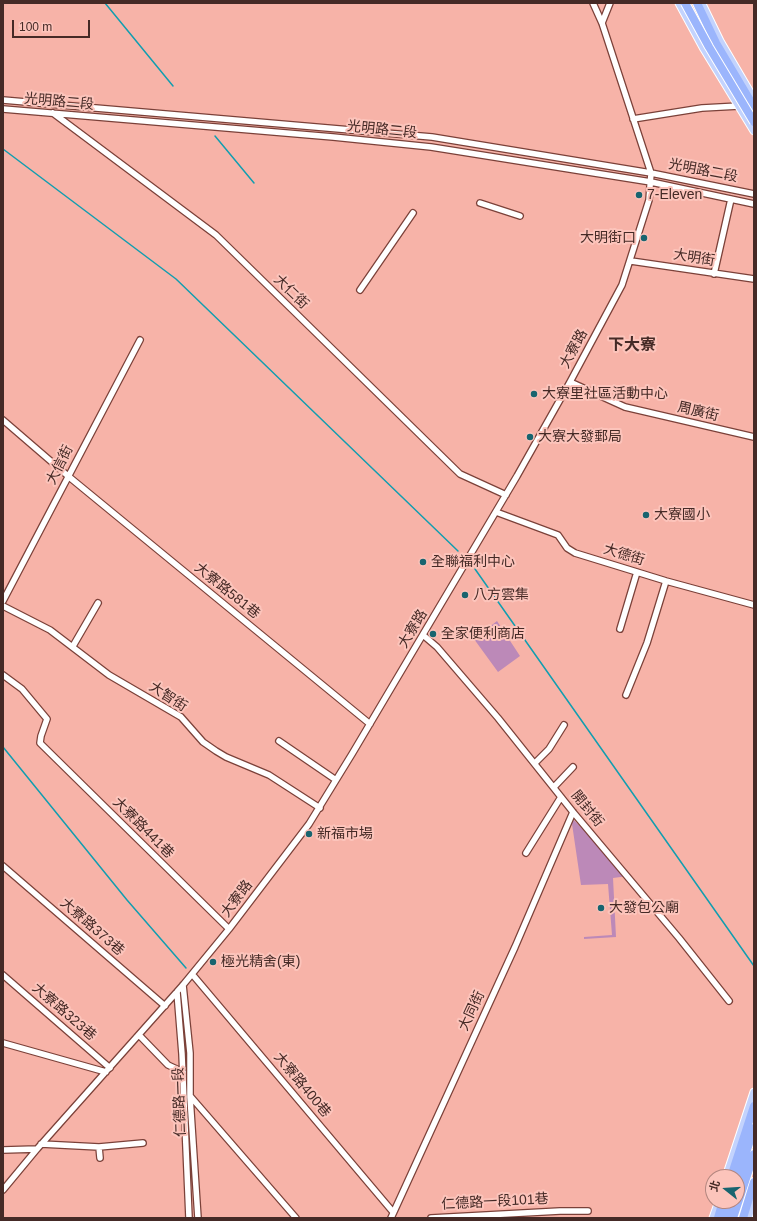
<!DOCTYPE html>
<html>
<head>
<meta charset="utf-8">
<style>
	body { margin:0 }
	#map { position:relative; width:757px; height:1221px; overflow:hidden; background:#f7b3a8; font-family:Arial,"Noto Sans TC",sans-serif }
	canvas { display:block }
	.frame { position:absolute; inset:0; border:4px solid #452a26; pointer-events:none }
	.north { position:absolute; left:705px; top:1169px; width:40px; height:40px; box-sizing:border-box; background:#fcc4bb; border:1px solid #b3867f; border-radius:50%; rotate:287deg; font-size:11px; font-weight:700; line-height:16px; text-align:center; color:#452a26 }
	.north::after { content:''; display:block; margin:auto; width:14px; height:18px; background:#18646f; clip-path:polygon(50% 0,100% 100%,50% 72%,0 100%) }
	.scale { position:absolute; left:12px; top:20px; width:78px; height:18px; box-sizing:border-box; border:2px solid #452a26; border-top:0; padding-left:5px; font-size:12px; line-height:14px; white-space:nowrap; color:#452a26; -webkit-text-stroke:3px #fcc4bb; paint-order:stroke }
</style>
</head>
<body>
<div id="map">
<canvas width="757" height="1221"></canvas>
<div class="frame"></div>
<div class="north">北</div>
<div class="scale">100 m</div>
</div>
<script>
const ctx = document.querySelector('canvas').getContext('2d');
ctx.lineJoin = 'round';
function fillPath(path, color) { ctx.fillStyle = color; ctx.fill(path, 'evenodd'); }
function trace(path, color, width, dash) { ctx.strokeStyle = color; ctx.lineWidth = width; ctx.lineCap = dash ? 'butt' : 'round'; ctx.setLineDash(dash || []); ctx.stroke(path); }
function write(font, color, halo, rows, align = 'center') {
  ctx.font = font + ' Arial,"Noto Sans TC",sans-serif'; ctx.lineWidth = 4; ctx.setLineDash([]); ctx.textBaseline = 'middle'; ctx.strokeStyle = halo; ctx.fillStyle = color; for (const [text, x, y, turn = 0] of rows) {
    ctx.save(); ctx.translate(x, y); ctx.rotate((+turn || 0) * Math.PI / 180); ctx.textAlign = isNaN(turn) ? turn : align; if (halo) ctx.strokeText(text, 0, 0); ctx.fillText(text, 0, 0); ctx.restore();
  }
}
const green = new Path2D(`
	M497,621L520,656L498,672L474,639Z
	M571,817L628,876L613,878L616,937L584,939V937L612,935L608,884L581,885Z`);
const stream = new Path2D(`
	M105,3L173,86
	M215,136L254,183
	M3,149L176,279L458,551
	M475,569L754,966
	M3,747L127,900L186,968`);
const minor = new Path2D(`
	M602,23L610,3
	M3,100L432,137L651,173L754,194
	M3,109L333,137L431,147L651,182L754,204
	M53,113L216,235L460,474L506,495
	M633,119L702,108L739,106L754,113
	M480,203L520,216
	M631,261L754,279
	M714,274L731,199
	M360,290L413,213
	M570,382L625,407L754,437
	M3,420L68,476L370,724
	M496,512L558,535L567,548L575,553L666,581L754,605
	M3,601L140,340
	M3,606L50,630L109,675L181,717L203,742L216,751L226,757L269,775L320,808
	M620,629L637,572
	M423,635L437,647L498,718L573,812L679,938L729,1001
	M73,646L98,603
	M3,675L22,689L47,719L41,736L40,743L229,929
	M626,695L647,643L666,581
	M279,741L336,780
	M535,763L549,749L564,725
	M554,787L573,767
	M526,853L561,797
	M3,866L165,1006
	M192,974L393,1212
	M3,975L110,1068
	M183,985L190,1053V1097L198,1218
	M177,992L182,1054L189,1218
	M139,1035L168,1065L183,1072
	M3,1043L106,1072
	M191,1097L296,1218
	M41,1144L99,1147L100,1158
	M99,1147L143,1143
	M3,1150L37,1149
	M3,1190L37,1149L183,985L229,929L309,824L352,754L517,476L570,382L622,285L649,200L651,173L602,23L593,3
	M391,1218L515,947L573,812
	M431,1218L560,1211H588`);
const major = new Path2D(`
	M679,3L704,49L754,131
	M703,6L720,41L754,99
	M726,1177L754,1092
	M713,1218L719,1201
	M748,1218L754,1199`);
const highway = new Path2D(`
	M697,3L716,43L754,107
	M731,1177L754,1106
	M737,1181L754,1128
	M718,1218L723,1201
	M725,1218L731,1201
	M733,1218L754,1154
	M743,1218L754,1182`);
const highwayBridge = new Path2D(`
	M685,3L709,47L754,122`);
const markers = [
	[639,195,4,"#18646f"],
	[644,238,4,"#18646f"],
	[534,394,4,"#18646f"],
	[530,437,4,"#18646f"],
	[646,515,4,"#18646f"],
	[423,562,4,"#18646f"],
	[465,595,4,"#18646f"],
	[433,634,4,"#18646f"],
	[309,834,4,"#18646f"],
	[601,908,4,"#18646f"],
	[213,962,4,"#18646f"]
];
const streetNames = [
	["光明路二段",59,102,5],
	["光明路二段",382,130,6],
	["光明路二段",703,171,11],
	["大明街",694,258,9],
	["大仁街",291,292,44],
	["大寮路",574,349,-62],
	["周廣街",698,412,13],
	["大信街",60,465,-63],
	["大德街",624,555,17],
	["大寮路581巷",227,591,39],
	["大寮路",413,629,-59],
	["大智街",168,697,33],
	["開封街",587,809,51],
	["大寮路441巷",143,828,45],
	["大寮路",237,899,-53],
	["大寮路373巷",92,927,41],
	["大同街",472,1011,-65],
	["大寮路323巷",64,1012,41],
	["大寮路400巷",302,1085,50],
	["仁德路一段",180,1102,-92],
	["仁德路一段101巷",495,1202,-3]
];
const poiNames = [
	["7-Eleven",647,195],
	["大明街口",636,238,"right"],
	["大寮里社區活動中心",542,394],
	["大寮大發郵局",538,437],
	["大寮國小",654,515],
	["全聯福利中心",431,562],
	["八方雲集",473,595],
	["全家便利商店",441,634],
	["新福市場",317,834],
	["大發包公廟",609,908],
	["極光精舍(東)",221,962]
];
const quarterNames = [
	["下大寮",632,346]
];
fillPath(green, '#bc89b8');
trace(stream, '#119eb0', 1.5);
trace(minor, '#7b4139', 8);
trace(major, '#fff', 9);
trace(highway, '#fff', 10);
trace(minor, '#fff', 5.5);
trace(major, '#c3d3fd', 7);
trace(highway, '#9bb5fc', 8);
trace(highwayBridge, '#fff', 10, []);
trace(highwayBridge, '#9bb5fc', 8);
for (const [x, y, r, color] of markers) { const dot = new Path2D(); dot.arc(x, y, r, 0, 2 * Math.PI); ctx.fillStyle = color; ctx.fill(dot); trace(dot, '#fcc4bb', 1.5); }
write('14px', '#452a26', '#fcc4bb', streetNames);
write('14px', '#452a26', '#fcc4bb', poiNames, 'left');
write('bold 16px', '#452a26', '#fcc4bb', quarterNames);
</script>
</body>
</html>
